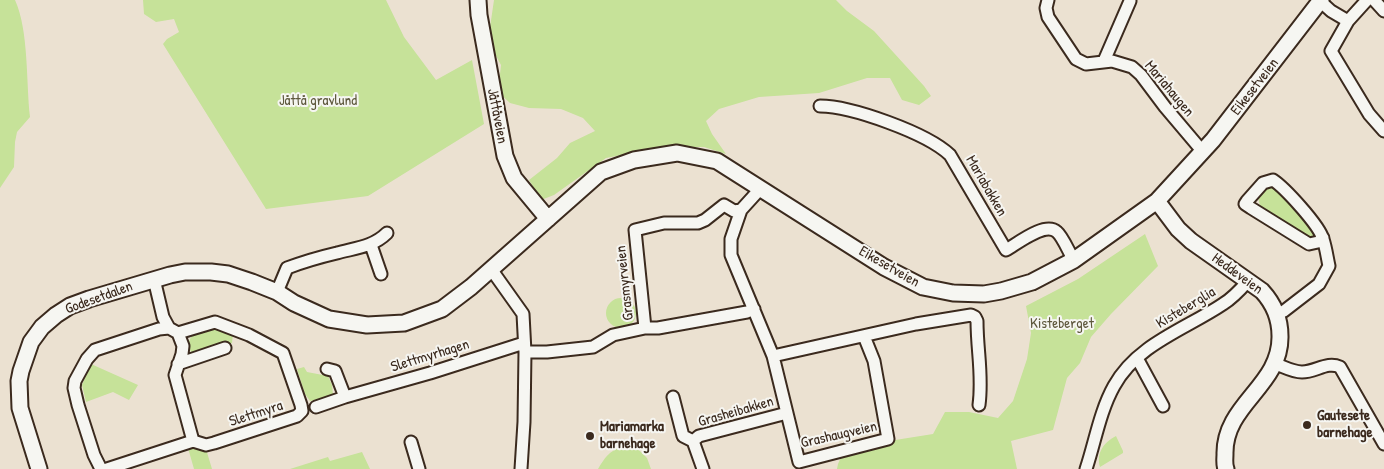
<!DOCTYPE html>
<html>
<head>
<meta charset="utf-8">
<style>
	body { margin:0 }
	canvas { display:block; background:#ebe1d1 }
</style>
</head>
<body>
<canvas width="1384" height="469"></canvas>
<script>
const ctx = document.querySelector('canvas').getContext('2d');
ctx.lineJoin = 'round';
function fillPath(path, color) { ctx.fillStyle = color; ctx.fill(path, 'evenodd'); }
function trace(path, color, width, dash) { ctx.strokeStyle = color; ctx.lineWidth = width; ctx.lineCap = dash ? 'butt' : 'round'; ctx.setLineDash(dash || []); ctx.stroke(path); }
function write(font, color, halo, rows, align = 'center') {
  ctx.font = font + ' "Patrick Hand",sans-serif'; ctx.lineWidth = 4; ctx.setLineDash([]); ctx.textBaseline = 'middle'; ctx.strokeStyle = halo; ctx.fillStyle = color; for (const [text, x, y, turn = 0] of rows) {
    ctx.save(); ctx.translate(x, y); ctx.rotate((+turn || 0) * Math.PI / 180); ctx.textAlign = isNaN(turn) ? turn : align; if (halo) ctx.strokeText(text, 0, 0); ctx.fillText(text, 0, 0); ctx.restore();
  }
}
const green = new Path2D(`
	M0,0H15C29,31 26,82 30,117L17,132L15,142L14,167L0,188Z
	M143,0H386L404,37L436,80L472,60L484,124L368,196L266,209L163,44L167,39L179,32L174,19L156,22L144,14Z
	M494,0H836L847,11L874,31L924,86L931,96L919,105L902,100L890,78H867L819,93L759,97L719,109L706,121L712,134L726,154L704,147H663L606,158L554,195L541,200L529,180L557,158L570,143L595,131L583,118L561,109L529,108L510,103L498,92L501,65L488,41Z
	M1272,186L1316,233L1314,238L1310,239L1260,206L1258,197L1261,191Z
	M1145,234L1158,266L1111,314L1091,337L1080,363L1067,378L1053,430L1011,441L1017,469H837L838,464L845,448L933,434L945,412H969L998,418L1013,401L1027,359L1031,333L1026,306L1078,279Z
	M606 313a15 15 0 1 1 30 0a15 15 0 1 1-30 0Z
	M214,327L233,333L232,343L196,355L192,354C182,334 199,332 214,327Z
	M91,364L138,385L129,400L113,392L86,402L82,385Z
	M304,367L307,372L328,376L332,385L333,395L324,399L310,401L305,394L297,369Z
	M1116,436L1123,451V453L1100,467C1096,453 1104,442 1116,436Z
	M634,445L647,458L651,469H598C608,452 614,447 634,445Z
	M195,447L206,449L212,469H194L188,448Z
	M362,452L370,469H290L328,457L330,461Z`);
const street = new Path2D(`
	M1048,0L1046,8L1048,17L1076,59L1086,64L1112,61L1132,67L1141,75L1165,107L1198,146L1204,150
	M1367,0L1348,21L1331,51L1369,114L1384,131
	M1374,0L1384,11
	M1320,1L1331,11L1348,21
	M1104,61L1130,1
	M820,106C851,106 927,133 950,155L1006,250C1017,244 1045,221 1057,232C1063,237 1069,253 1074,260
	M761,188L741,210L731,239V255L773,356L799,462L888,439L874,361L864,336
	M371,245L381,274
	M491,269L523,314L525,352L524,422L521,469
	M154,279L163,317L169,328
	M277,292L287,268C303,262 320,257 337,253C355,248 373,247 387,233
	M1277,314L1284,311L1319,284L1329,266C1327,257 1326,248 1323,239C1319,225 1285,188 1273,180L1263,183L1247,201L1245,204L1251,208L1309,244L1318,242L1323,238
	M645,328L635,230L664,223H698L705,220L724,205L734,211L741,210
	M178,333L183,346L182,354L175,375L193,441
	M525,352H547L593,347L613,335L645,328H658L747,312L754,309
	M773,356L916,324L971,315L975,317L977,321C977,351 983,375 979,405
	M1137,358L1163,406
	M178,364L225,348
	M1276,364C1284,367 1293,372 1302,372C1316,372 1327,361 1340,367L1384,444
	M327,369L335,371L345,397L430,373L524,343
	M673,397L683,436L693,441
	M316,407L345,397
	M411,442L419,469
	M101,469L94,455L78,405L74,388L75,381L87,359L95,350L159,329L169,328L178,333L215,322L249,335L283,353L301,405L302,411L297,416L214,443L206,445L193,441L107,469
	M703,469L693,441L699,436L787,413
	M1086,469C1095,442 1100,411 1114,386C1137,344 1186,329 1223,304C1233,298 1241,289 1248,281`);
const secondary = new Path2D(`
	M478,0L479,15L505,156L514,178L548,219
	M1157,201L1178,229L1191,241L1262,291C1274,304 1280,318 1280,336C1281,386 1224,404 1225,454C1225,459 1224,464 1226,469
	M39,469L20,408L19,381L21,371L31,342L42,327L56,315L70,306L89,299L170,275L185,272H211L228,274L252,282L277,292L294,303L329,319L367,325L404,323L442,309L471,287L601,172L634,160L677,153L717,161L884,267L923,287L953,293L984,294L1001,291L1032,282L1074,260L1157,201L1213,140L1321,0`);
const markers = [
	[1307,425,5,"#3b2a1e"],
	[590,436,5,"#3b2a1e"]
];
const streetNames = [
	["Eikesetveien",1255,87,-52],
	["Mariahaugen",1169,89,50],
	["Jåttåveien",497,116,79],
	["Mariabakken",986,186,60],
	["Eikesetveien",889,267,30],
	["Heddeveien",1237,274,36],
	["Grasmyrveien",625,283,-96],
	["Godesetdalen",99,298,-20],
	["Kisteberglia",1186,308,-31],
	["Slettmyrhagen",430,356,-17],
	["Grasheibakken",736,412,-16],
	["Slettmyra",256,414,-18],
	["Grashaugveien",839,435,-13]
];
const parkNames = [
	["Jåttå gravlund",318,101],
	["Kisteberget",1062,324]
];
const poiNames = [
	["Gautesete",1317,416],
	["barnehage",1317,433],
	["Mariamarka",600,427],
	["barnehage",600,444]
];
fillPath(green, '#c6e299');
trace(street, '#3b2a1e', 15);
trace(secondary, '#3b2a1e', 19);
trace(street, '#f6f6f2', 11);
trace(secondary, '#f6f6f2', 15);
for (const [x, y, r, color] of markers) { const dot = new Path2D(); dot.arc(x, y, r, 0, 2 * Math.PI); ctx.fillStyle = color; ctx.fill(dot); trace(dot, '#f6f6f2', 2); }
write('15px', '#3b2a1e', '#f6f6f2', streetNames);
write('15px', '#5e583d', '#f6f6f2', parkNames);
write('bold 15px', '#3b2a1e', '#f6f6f2', poiNames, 'left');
</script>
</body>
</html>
